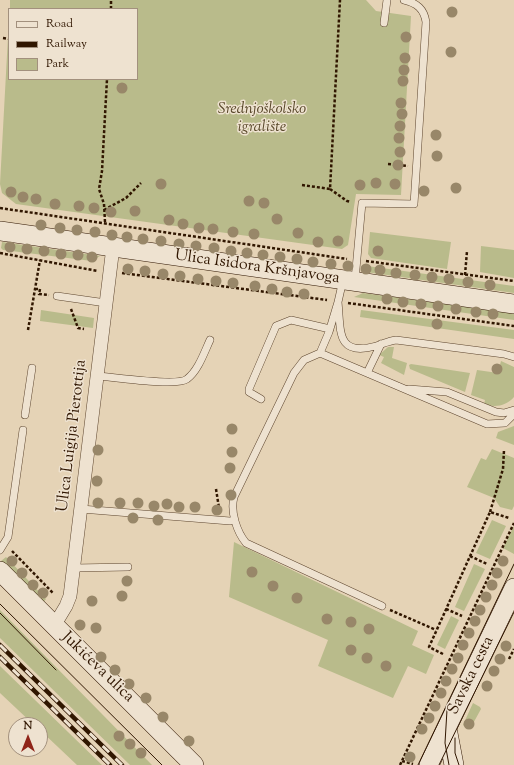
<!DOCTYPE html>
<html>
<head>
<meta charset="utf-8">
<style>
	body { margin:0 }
	#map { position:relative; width:514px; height:765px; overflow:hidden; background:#e5d3b6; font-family:"Sorts Mill Goudy",serif }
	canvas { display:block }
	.legend { position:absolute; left:8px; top:8px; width:130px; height:72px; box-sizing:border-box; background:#eee2d0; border:1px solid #a2907d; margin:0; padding:5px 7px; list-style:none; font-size:12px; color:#301600 }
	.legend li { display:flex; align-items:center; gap:8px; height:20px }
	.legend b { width:20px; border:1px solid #a2907d }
	.north { position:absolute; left:8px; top:717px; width:40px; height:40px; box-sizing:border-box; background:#eee2d0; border:1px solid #a2907d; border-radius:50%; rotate:0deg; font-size:11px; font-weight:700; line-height:16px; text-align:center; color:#301600 }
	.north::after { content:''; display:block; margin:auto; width:14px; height:18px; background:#8f2418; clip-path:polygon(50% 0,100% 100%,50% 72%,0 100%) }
</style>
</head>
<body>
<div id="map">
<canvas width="514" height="765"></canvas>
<ul class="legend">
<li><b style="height:5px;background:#eee2d0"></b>Road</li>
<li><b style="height:5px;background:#301600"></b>Railway</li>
<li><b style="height:11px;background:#b9bb8b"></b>Park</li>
</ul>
<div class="north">N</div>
</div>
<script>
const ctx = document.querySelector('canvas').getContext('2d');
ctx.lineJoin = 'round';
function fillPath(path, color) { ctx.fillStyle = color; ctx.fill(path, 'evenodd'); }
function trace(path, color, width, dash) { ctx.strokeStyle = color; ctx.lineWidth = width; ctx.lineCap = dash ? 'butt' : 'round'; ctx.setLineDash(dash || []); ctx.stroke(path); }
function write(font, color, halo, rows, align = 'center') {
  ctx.font = font + ' "Sorts Mill Goudy",serif'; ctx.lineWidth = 3; ctx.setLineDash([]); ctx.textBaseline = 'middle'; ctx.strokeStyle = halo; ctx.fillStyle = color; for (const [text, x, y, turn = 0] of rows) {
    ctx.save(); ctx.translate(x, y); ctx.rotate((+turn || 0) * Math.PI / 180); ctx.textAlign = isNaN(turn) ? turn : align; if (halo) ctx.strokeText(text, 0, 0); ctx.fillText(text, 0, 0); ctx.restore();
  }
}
const green = new Path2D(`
	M10,0H366L376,11L411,16L401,195L356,194L348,245L342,249L16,204L2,193L0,184L9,18V79H137V9H10Z
	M370,232L451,242L447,269L371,258L368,254Z
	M2,242L100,256L92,261L3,250L1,248Z
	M481,246L514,250V278L480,272Z
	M367,266L514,286V293L366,272L365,268Z
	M363,293L514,313V320L354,297Z
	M41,310L94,318L93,328L40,321Z
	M361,310L514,330V339L360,317Z
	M388,347H394L392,358L407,363L404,375L381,363L384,357L379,355Z
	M501,361L514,367V397C506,406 495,408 484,404L485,400L471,395L477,370L498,373Z
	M411,364L470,373L465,392L410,369L409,365Z
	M514,426V445L496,438L498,432Z
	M492,449L514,458V506L512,510L500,507L494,498L467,487L481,458L486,460Z
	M492,520L506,526L490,559L476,553Z
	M514,526V554L503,548Z
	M234,542L418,631L412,645L434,655L426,674L408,666L393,698L318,666L328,640L229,597Z
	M6,557L46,599L42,604L1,561Z
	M474,564L485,569L464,611L455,607Z
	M0,610L152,765H130L0,638Z
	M451,616L459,620L445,649L437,645Z
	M0,666L102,765H77L40,730V725H34L0,693Z
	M473,703L480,707L481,709L470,729L463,725Z`);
const path = new Path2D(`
	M111,9V0
	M3,38L9,39
	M388,164L408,166
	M302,185L330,189L340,0
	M330,189L347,201L351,202
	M0,208L347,259
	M104,210L126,198L141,183
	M105,222L104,204L99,189L102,171L107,79
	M0,253L98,271
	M366,261L514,281
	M122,273L327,300
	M465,275L467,251
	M35,289H40L39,294L49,295
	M348,303L514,326
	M71,309L78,328L84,329
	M28,330L40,260
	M216,489L219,508
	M490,512L503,469L504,450
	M12,551L53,593
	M470,556L487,564
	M446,609L462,616
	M390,610L436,630
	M443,654L429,647L490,512L509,518
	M509,659L514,649
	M402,761L413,764
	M400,765L514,523`);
const lane = new Path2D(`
	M384,23L387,0
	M355,280L362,203L414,204L426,22C424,9 417,3 404,0
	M57,296L106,303
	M338,302L343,280
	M320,353L487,424L505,423L514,414
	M367,373L381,344
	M97,376C113,377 177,387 187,379C198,371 204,353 210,340
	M409,389L447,392L496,412L504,413L514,410
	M261,399L249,392V389L276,326L291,320L330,329
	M25,415L32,368
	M81,509L230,521
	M0,550L8,537L23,430
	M74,568L128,567
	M382,606L246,543C237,532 230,512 234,497L294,373L304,360L320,353L329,332L338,302C341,331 336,357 376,346C383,344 388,341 396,340L504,354L514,357`);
const street = new Path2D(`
	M54,626L66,606L70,596L113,247`);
const secondary = new Path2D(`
	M0,231L514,304
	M0,571L194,765
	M447,728L454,765
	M429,765L514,588`);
const tram = new Path2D(`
	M0,604L162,765
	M0,613L56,670
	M447,710L445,743L449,765
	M455,738V753L459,765
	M418,765L514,564
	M439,765L514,612`);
const rail = new Path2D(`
	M0,645L122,765
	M0,657L110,765`);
const trees = [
	[452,12],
	[406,37],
	[451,52],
	[405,58],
	[404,70],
	[403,81],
	[122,88],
	[401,103],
	[402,114],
	[400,126],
	[436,135],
	[399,138],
	[400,152],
	[437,156],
	[398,165],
	[376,183],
	[161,184],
	[395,184],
	[360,185],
	[456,188],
	[424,191],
	[11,192],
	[23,197],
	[36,199],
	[249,201],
	[264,203],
	[55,204],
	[79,206],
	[94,208],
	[135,211],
	[111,212],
	[277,219],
	[169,220],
	[183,224],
	[41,225],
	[60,228],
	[199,228],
	[213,229],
	[77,230],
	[95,232],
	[233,232],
	[298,233],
	[254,234],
	[112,235],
	[127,237],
	[143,239],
	[161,241],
	[338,241],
	[318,242],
	[179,244],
	[196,246],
	[10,247],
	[214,248],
	[27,249],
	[44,251],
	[231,251],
	[378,251],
	[247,253],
	[61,254],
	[78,255],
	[263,255],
	[92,257],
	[280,257],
	[297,259],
	[313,262],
	[331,264],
	[348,266],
	[128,269],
	[366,269],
	[380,270],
	[145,271],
	[396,273],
	[163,274],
	[415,275],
	[180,276],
	[432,277],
	[198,279],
	[449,279],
	[216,281],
	[468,282],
	[233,283],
	[490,285],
	[255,286],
	[272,289],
	[287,292],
	[304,294],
	[387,299],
	[403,302],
	[421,304],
	[438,306],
	[456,309],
	[476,312],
	[493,314],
	[437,324],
	[497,369],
	[232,429],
	[98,450],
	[232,452],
	[230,468],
	[97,481],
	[231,495],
	[98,503],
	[120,503],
	[138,503],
	[167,504],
	[154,506],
	[179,507],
	[195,507],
	[217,510],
	[133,518],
	[158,520],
	[12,561],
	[503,561],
	[252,572],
	[22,573],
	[497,573],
	[127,581],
	[33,585],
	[492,585],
	[273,586],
	[43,593],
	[122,596],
	[486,597],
	[297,598],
	[92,601],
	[480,610],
	[327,619],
	[475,621],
	[351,622],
	[80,625],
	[96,628],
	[369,629],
	[469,633],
	[463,645],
	[506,646],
	[351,650],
	[101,657],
	[367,658],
	[458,658],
	[500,659],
	[386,666],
	[452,669],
	[115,670],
	[494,671],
	[446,681],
	[129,684],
	[487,686],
	[441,693],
	[146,698],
	[435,706],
	[163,717],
	[429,718],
	[469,724],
	[422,729],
	[119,736],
	[189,741],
	[130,744],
	[141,753],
	[410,757]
];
const parkNames = [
	["Srednjoškolsko",262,110],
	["igralište",262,128]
];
const streetNames = [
	["Ulica Isidora Kršnjavoga",257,268,8],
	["Ulica Luigija Pierottija",73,436,-83],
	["Jukićeva ulica",97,668,44],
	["Savska cesta",472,676,-64]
];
fillPath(green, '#b9bb8b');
trace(lane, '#5d452e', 8);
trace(street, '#5d452e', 14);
trace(secondary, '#301600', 20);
trace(path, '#301600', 2.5, [3, 2]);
trace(lane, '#eee2d0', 7);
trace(street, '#eee2d0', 13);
trace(secondary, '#eee2d0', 19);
trace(tram, '#301600', 1);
trace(rail, '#301600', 4.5);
trace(rail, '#eee2d0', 3, [9]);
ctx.fillStyle = '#988769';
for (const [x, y] of trees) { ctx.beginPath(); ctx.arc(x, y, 5.5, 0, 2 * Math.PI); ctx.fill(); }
write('italic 16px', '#59482a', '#eee2d0', parkNames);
write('16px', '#301600', '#eee2d0', streetNames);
</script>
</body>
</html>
